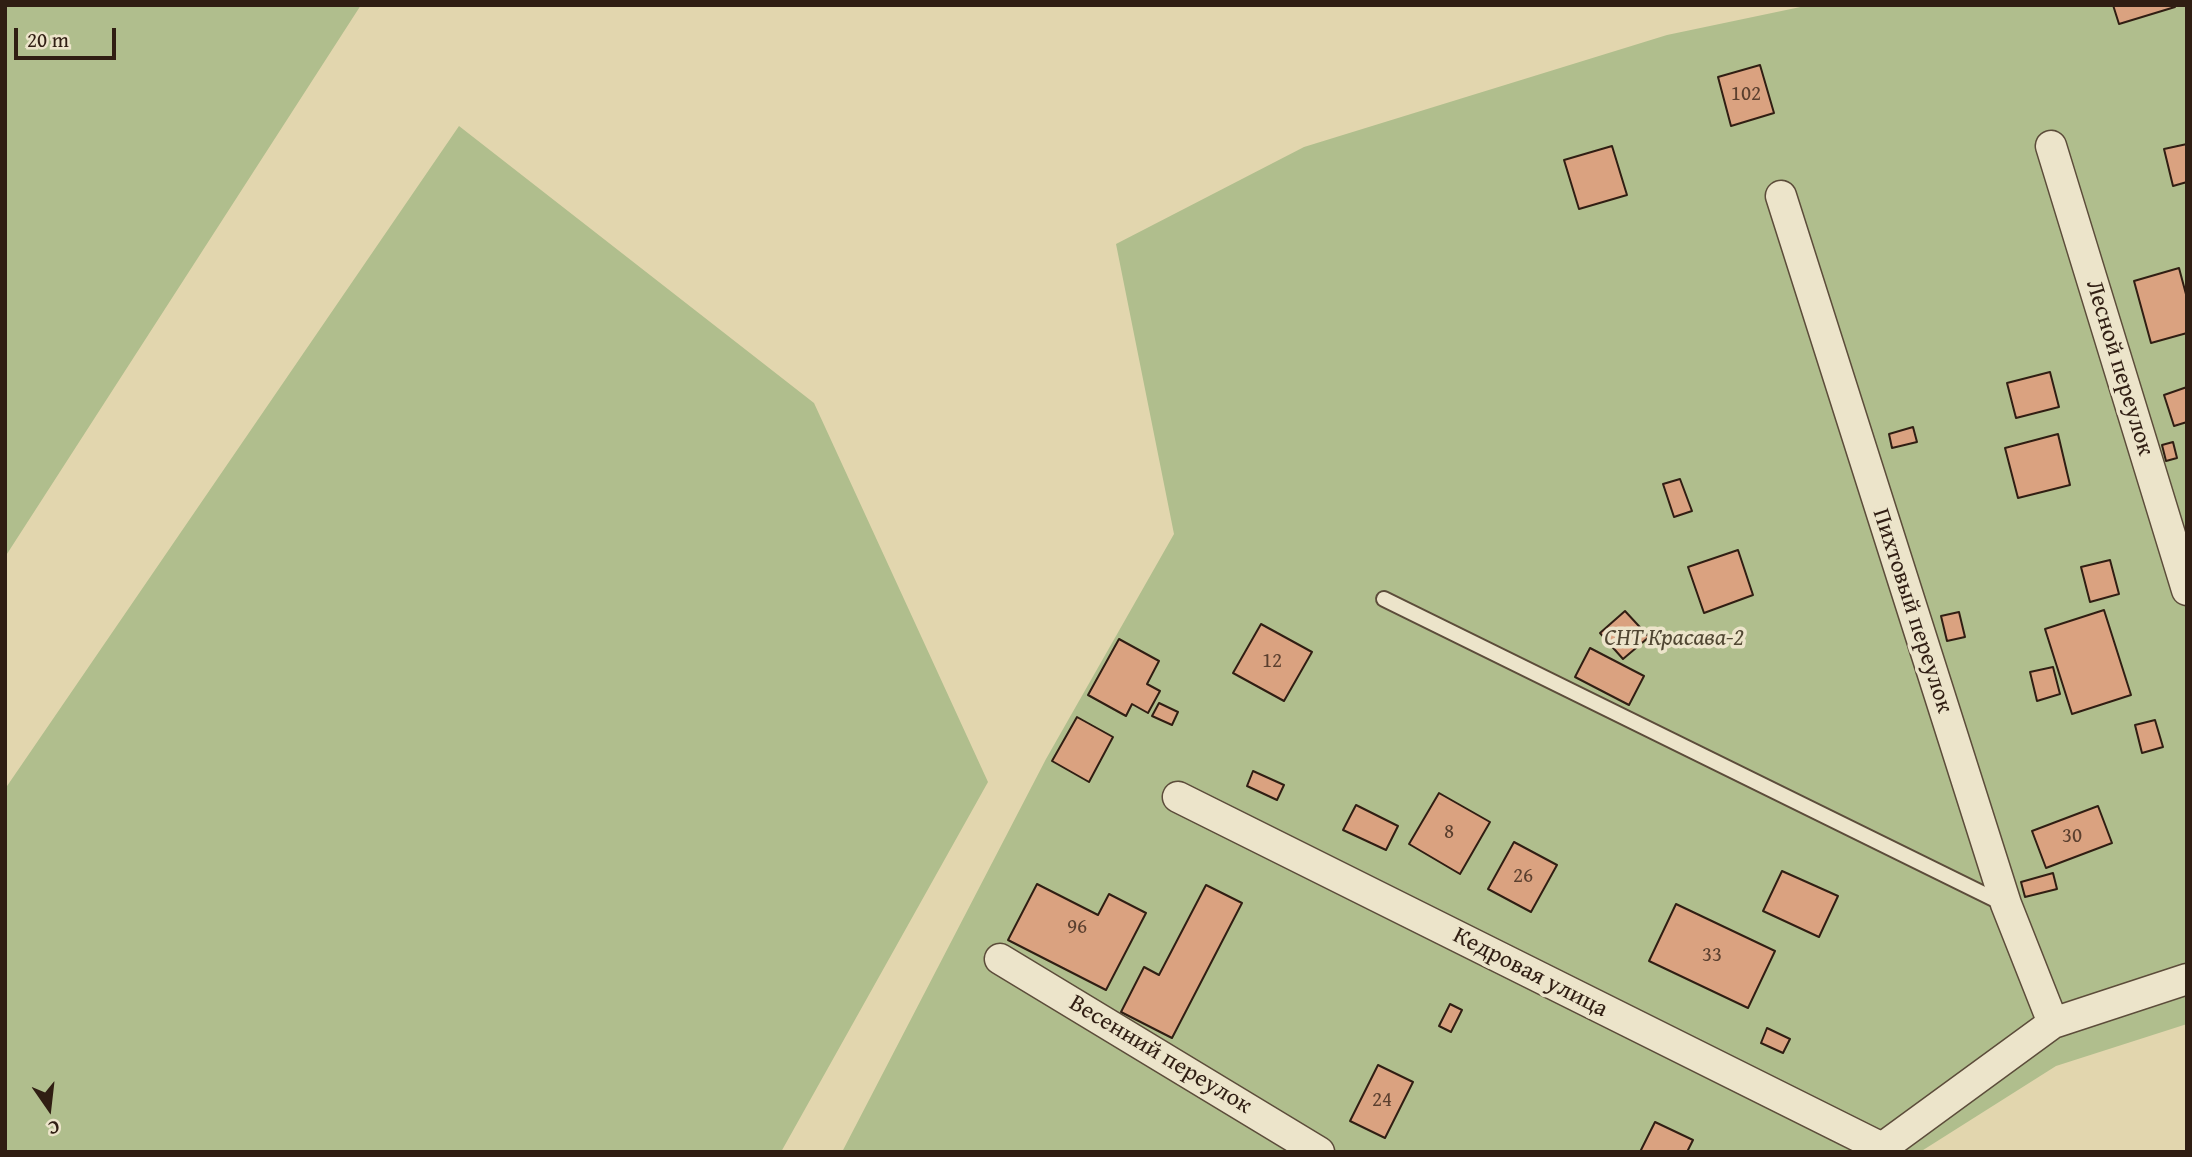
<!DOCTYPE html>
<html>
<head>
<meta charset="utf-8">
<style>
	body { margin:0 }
	#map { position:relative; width:2192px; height:1157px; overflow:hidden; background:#e2d6ae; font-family:"Gentium Book Plus",serif }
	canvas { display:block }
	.frame { position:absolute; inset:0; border:7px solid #301e13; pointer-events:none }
	.north { position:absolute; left:14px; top:1073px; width:70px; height:70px; -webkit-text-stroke:5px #ece4ca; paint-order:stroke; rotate:166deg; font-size:19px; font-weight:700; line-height:28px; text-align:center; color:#301e13 }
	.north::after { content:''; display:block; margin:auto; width:24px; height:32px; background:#301e13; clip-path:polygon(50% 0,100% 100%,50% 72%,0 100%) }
	.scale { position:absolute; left:14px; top:28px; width:102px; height:32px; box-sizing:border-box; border:4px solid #301e13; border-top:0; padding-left:9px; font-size:21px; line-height:24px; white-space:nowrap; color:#301e13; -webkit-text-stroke:5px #ece4ca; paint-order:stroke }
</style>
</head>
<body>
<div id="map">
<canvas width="2192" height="1157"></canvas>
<div class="frame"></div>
<div class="north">С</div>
<div class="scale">20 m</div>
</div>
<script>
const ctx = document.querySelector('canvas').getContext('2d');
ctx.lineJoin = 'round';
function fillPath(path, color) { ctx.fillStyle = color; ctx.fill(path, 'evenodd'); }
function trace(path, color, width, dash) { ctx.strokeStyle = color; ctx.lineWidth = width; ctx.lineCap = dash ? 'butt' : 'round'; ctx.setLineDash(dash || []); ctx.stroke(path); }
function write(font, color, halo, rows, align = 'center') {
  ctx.font = font + ' "Gentium Book Plus",serif'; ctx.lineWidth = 7; ctx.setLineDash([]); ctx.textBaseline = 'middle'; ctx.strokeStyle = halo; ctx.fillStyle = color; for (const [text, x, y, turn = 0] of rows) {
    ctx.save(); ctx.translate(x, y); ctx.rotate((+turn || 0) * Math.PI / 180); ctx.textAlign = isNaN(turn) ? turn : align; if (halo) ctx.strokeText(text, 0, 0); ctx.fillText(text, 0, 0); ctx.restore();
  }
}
const green = new Path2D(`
	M5,5H361L5,557Z
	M1810,5H2187V1024L2056,1066L1920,1152H842L1046,759L1174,534L1116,244L1304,147L1667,35Z
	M459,126L814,403L988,782L781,1152H5V789Z`);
const building = new Path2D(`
	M2113,5H2175V7L2119,24Z
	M1760,65L1774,113L1731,126L1718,77Z
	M2187,144V182L2173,186L2164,149Z
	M1612,146L1627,195L1579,209L1564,160Z
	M2179,268L2187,298V333L2151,343L2134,281Z
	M2050,372L2059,407L2016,418L2007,383Z
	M2187,387V422L2174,426L2164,395Z
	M1913,427L1917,442L1892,448L1889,434Z
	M2058,434L2070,485L2018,498L2005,448Z
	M2173,442L2177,458L2166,461L2162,445Z
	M1680,479L1692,511L1674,517L1663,484Z
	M1738,550L1753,595L1704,613L1688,567Z
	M2110,560L2119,594L2090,602L2081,567Z
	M2104,610L2131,695L2072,714L2045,629Z
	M1625,611L1649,637L1623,659L1600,633Z
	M1959,612L1965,637L1947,641L1941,616Z
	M1261,624L1312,652L1284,701L1233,673Z
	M1119,639L1159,661L1147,684L1160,691L1148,713L1132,704L1126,716L1088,695Z
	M1590,648L1644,676L1629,705L1575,677Z
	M2053,667L2060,694L2037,701L2030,672Z
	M1159,703L1178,712L1172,725L1152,716Z
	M1077,717L1113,737L1089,782L1052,761Z
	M2155,720L2163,747L2142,753L2135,725Z
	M1253,771L1284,785L1277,800L1247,786Z
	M1439,793L1490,822L1460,874L1409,844Z
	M1356,805L1398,826L1386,850L1343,830Z
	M2098,806L2112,843L2046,868L2032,831Z
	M1514,842L1557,865L1531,912L1488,889Z
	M1782,871L1838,896L1819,937L1763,911Z
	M2053,873L2057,889L2025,897L2021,882Z
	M1037,884L1098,915L1109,894L1146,913L1106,990L1008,940Z
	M1206,885L1242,903L1172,1038L1121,1012L1144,967L1159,975Z
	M1676,904L1775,951L1748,1008L1649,961Z
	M1450,1004L1462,1010L1451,1032L1439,1026Z
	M1767,1028L1790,1039L1783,1053L1761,1043Z
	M1378,1065L1413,1082L1385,1138L1350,1121Z
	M1655,1122L1693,1140L1687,1152H1640Z`);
const lane = new Path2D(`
	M1384,599L2004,904`);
const street = new Path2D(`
	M2051,146L2187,590
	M1781,196L2006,904L2053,1023
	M1178,797L1882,1148
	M1000,959L1319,1152
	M1880,1152L1882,1148L2053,1023L2187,979`);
const numberNames = [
	["102",1746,95],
	["12",1272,662],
	["8",1449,833],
	["30",2072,837],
	["26",1523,877],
	["96",1077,928],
	["33",1712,956],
	["24",1382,1101]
];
const streetNames = [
	["Лесной переулок",2119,368,73],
	["Пихтовый переулок",1912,611,72],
	["Кедровая улица",1530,973,27],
	["Весенний переулок",1160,1055,31]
];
const parkNames = [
	["СНТ Красава-2",1674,639]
];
fillPath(green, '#b0be8d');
fillPath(building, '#daa280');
trace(building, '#301e13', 2);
trace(lane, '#5c4c3a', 18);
trace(street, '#5c4c3a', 33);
trace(lane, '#ece4ca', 14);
trace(street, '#ece4ca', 30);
write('21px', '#5a3f2e', null, numberNames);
write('24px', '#301e13', '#ece4ca', streetNames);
write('italic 24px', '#504632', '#ece4ca', parkNames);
</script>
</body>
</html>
